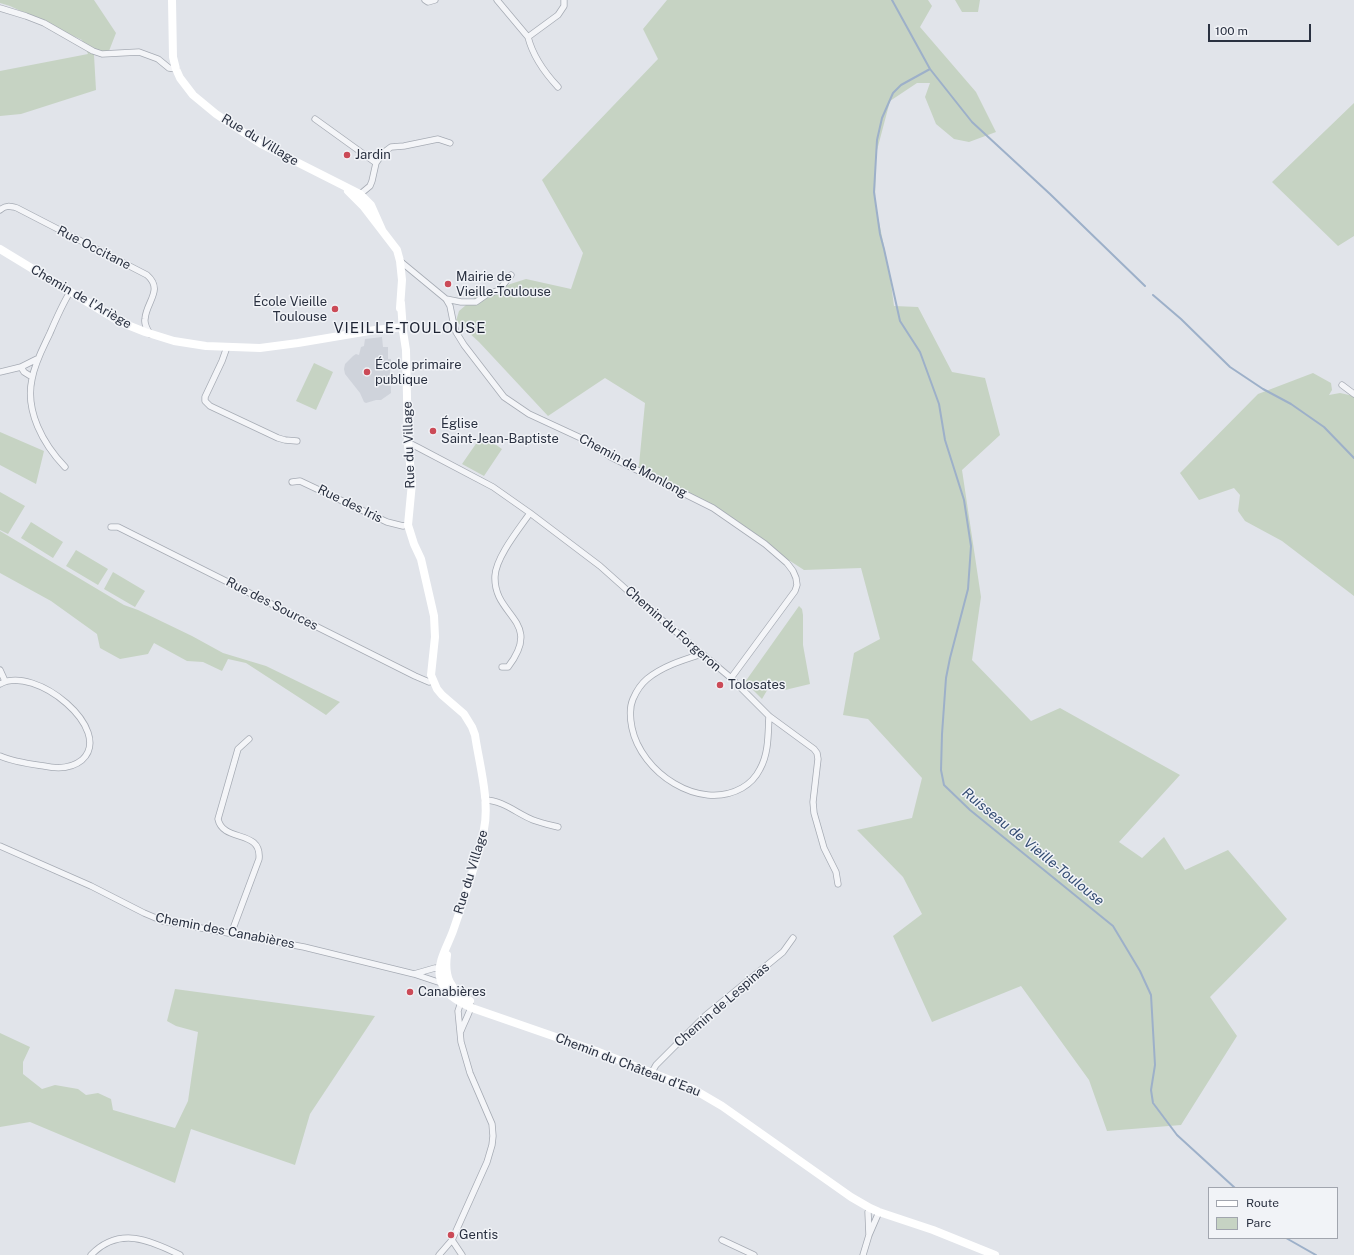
<!DOCTYPE html>
<html>
<head>
<meta charset="utf-8">
<style>
	body { margin:0 }
	#map { position:relative; width:1354px; height:1255px; overflow:hidden; background:#e1e4ea; font-family:"Public Sans",sans-serif }
	canvas { display:block }
	.legend { position:absolute; left:1208px; top:1187px; width:130px; height:52px; box-sizing:border-box; background:#f1f3f7; border:1px solid #a1a5ae; margin:0; padding:5px 7px; list-style:none; font-size:12px; color:#2a3141 }
	.legend li { display:flex; align-items:center; gap:8px; height:20px }
	.legend b { width:20px; border:1px solid #a1a5ae }
	.scale { position:absolute; left:1208px; top:24px; width:103px; height:18px; box-sizing:border-box; border:2px solid #2a3141; border-top:0; padding-left:5px; font-size:12px; line-height:14px; white-space:nowrap; color:#2a3141; -webkit-text-stroke:3px #f1f3f7; paint-order:stroke }
</style>
</head>
<body>
<div id="map">
<canvas width="1354" height="1255"></canvas>
<ul class="legend">
<li><b style="height:5px;background:#fff"></b>Route</li>
<li><b style="height:11px;background:#c6d3c3"></b>Parc</li>
</ul>
<div class="scale">100 m</div>
</div>
<script>
const ctx = document.querySelector('canvas').getContext('2d');
ctx.lineJoin = 'round';
function fillPath(path, color) { ctx.fillStyle = color; ctx.fill(path, 'evenodd'); }
function trace(path, color, width, dash) { ctx.strokeStyle = color; ctx.lineWidth = width; ctx.lineCap = dash ? 'butt' : 'round'; ctx.setLineDash(dash || []); ctx.stroke(path); }
function write(font, color, halo, rows, align = 'center') {
  ctx.font = font + ' "Public Sans",sans-serif'; ctx.lineWidth = 3; ctx.setLineDash([]); ctx.textBaseline = 'middle'; ctx.strokeStyle = halo; ctx.fillStyle = color; for (const [text, x, y, turn = 0] of rows) {
    ctx.save(); ctx.translate(x, y); ctx.rotate((+turn || 0) * Math.PI / 180); ctx.textAlign = isNaN(turn) ? turn : align; if (halo) ctx.strokeText(text, 0, 0); ctx.fillText(text, 0, 0); ctx.restore();
  }
}
const built = new Path2D(`
	M382,337L383,347H388V359H391V369H390L391,393L381,400H376L366,403L364,402L360,393L345,374L344,369L345,364L353,356L356,354L359,355L361,347L364,346L365,339Z`);
const green = new Path2D(`
	M0,0H94L116,33L109,51L94,55L96,90L21,114L0,116V71L88,54L82,40L10,6L0,3Z
	M667,0H928L932,6L920,27L976,92L996,132L969,142L954,139L936,124L925,97L930,83H917L890,101L876,154L875,202L890,276L894,306L918,307L952,372L985,378L1000,435L962,470L981,597L972,660L1031,721L1060,708L1180,775L1119,842L1142,858L1164,837L1185,870L1228,850L1287,919L1210,997L1237,1036L1181,1125L1107,1131L1089,1080L1021,986L932,1022L893,936L922,914L903,877L857,830L912,818L922,778L868,719L843,715L854,653L880,639L861,568L804,570L710,509L638,475L645,403L605,378L548,416L479,342L456,321L459,311L479,294L526,279L571,289L583,253L542,180L658,59L643,29Z
	M955,0H980L978,12H962Z
	M1354,103V236L1338,246L1272,182Z
	M314,363L333,372L316,410L296,401Z
	M1313,373L1331,383L1332,390L1329,395L1340,393L1354,396V596L1282,541L1245,521L1238,511L1240,495L1234,488L1199,500L1180,473L1258,394Z
	M0,432L44,451L36,484L0,465Z
	M482,435L502,449L484,476L462,464Z
	M0,492L25,506L8,534L0,530Z
	M31,522L63,542L53,558L21,538Z
	M0,531L124,605L138,610L192,636L223,653L266,666L340,702L326,715L246,663L228,659L222,671L203,662L187,661L154,643L148,654L120,659L100,648L97,634L51,601L0,573Z
	M76,550L108,569L98,585L66,566Z
	M113,572L145,591L135,607L104,589Z
	M799,606L802,609L803,615V645L810,684L785,690L769,687L762,699L745,682Z
	M175,989L375,1016L310,1114L295,1165L191,1129L175,1183L30,1122L0,1127V1033L30,1047L23,1062V1074L42,1089L55,1085L78,1089L86,1095L98,1093L111,1099L113,1110L175,1128L188,1101L198,1032L176,1026L167,1021Z`);
const stream = new Path2D(`
	M892,0L930,69L901,85L893,93L882,118L877,140L874,192L880,234L884,249L900,321L920,352L939,404L945,440L964,500L971,546L968,589L950,658L946,678L942,734L941,770L944,785L970,810L1113,926L1140,971L1151,995L1155,1065L1151,1090L1153,1103L1177,1135L1235,1188
	M930,69L972,122L1050,194L1145,286
	M1153,295L1181,319L1230,367L1263,389L1291,404L1324,427L1354,458
	M1286,1238L1316,1255`);
const street = new Path2D(`
	M425,0L428,2L435,0
	M497,0L528,37L558,15L564,6V0
	M0,8L26,16L44,23L93,51L102,54L139,52L158,59L169,68L176,69
	M528,37C533,57 544,72 558,87
	M315,119L376,163
	M358,196L370,186L372,181L376,163L383,153L391,147L404,146L438,139L450,143
	M0,210C6,205 10,206 17,208L147,275C164,290 146,302 145,319C144,324 147,329 150,334
	M400,261L446,299L450,306L453,321L456,332L464,345L504,397L529,414L583,439L611,457L713,508L765,544L787,563L793,571L796,578L797,585L795,591L731,678
	M446,299L461,302H476L486,295L499,290L511,275
	M227,347L222,361L205,397V401L210,406L278,438L285,440L297,441
	M21,367L24,372L32,377
	M0,372L21,367L37,359
	M1342,385L1354,394
	M408,444H411L419,448L493,487L530,513L600,566L637,599L731,678L769,716L814,749L817,753L818,759L813,802L814,813L824,848L836,872L838,884
	M65,467C43,444 25,411 32,379C35,362 43,348 50,333C56,319 62,305 70,292
	M292,482L300,481L387,522L403,526L408,525
	M111,527H118L415,676L429,682L433,681
	M702,654C683,660 663,666 647,679C641,684 636,692 633,699C629,708 630,718 632,728C641,772 699,812 742,788C749,784 756,777 760,769C769,753 768,733 769,716
	M502,667H508C544,620 493,617 495,576C496,557 519,529 530,513
	M0,670L5,681
	M0,684C35,664 115,730 82,760C71,769 58,769 44,766C30,764 13,762 0,756
	M485,800C502,800 518,814 533,820C541,823 550,825 558,827
	M0,846L91,886L144,913L163,921L304,947L414,974
	M231,934L259,859C262,829 223,843 218,819L238,749L249,739
	M442,969L435,968L414,974L438,982L443,980
	M461,1031C463,1025 471,1010 471,1006
	M652,1072L656,1065L705,1016L783,952L793,938
	M869,1235L868,1212L870,1208
	M452,1240L462,1255
	M722,1240L754,1255
	M91,1255C119,1226 150,1240 180,1255
	M439,1255L452,1240L487,1162L492,1145L493,1136L492,1124L470,1073L461,1042L458,1011L460,1005L465,1002
	M863,1255L869,1235L879,1212`);
const secondary = new Path2D(`
	M172,0L173,57L176,69L180,78L193,95L216,114L261,144L360,194L371,205L383,232
	M348,191L364,207L397,250L400,261L402,280L400,308
	M0,249L120,322L145,332L174,341L206,346L260,348L298,343L375,330L403,327
	M401,303L403,331L406,350L408,444L412,483L408,525L414,544L421,559L434,616L435,637L431,675L437,689L442,695L464,714L472,727L475,735C479,763 490,801 484,829C482,843 477,856 473,870C467,890 460,911 453,931C448,945 437,962 440,977C443,994 458,1001 472,1008L596,1051L693,1089L722,1106L851,1197L870,1208L879,1212L933,1230L995,1255
	M447,955C444,977 450,990 470,1001`);
const markers = [
	[347,155,4,"#cb4a57"],
	[448,284,4,"#cb4a57"],
	[335,309,4,"#cb4a57"],
	[367,372,4,"#cb4a57"],
	[433,431,4,"#cb4a57"],
	[720,685,4,"#cb4a57"],
	[410,992,4,"#cb4a57"],
	[451,1235,4,"#cb4a57"]
];
const streetNames = [
	["Rue du Village",260,140,31],
	["Rue Occitane",94,248,27],
	["Chemin de l'Ariège",81,297,30],
	["Rue du Village",409,445,-92],
	["Chemin de Monlong",633,466,28],
	["Rue des Iris",350,504,26],
	["Rue des Sources",272,604,27],
	["Chemin du Forgeron",673,629,41],
	["Rue du Village",471,872,-73],
	["Chemin des Canabières",225,931,11],
	["Chemin de Lespinas",722,1005,-41],
	["Chemin du Château d'Eau",628,1065,21]
];
const poiNames = [
	["Jardin",355,155],
	["Mairie de",456,277],
	["Vieille-Toulouse",456,292],
	["École Vieille",327,302,"right"],
	["Toulouse",327,317,"right"],
	["École primaire",375,365],
	["publique",375,380],
	["Église",441,424],
	["Saint-Jean-Baptiste",441,439],
	["Tolosates",728,685],
	["Canabières",418,992],
	["Gentis",459,1235]
];
const waterNames = [
	["Ruisseau de Vieille-Toulouse",1033,847,39]
];
const quarterNames = [
	["VIEILLE-TOULOUSE",410,328]
];
fillPath(built, '#cfd3db');
fillPath(green, '#c6d3c3');
trace(stream, '#9db0c9', 2);
trace(street, '#a6abb4', 7);
trace(street, '#f4f5f8', 5.5);
trace(secondary, '#fff', 8);
for (const [x, y, r, color] of markers) { const dot = new Path2D(); dot.arc(x, y, r, 0, 2 * Math.PI); ctx.fillStyle = color; ctx.fill(dot); trace(dot, '#f1f3f7', 1.5); }
write('13px', '#2a3141', '#f1f3f7', streetNames);
write('13px', '#2a3141', '#f1f3f7', poiNames, 'left');
write('italic 14px', '#354e74', '#f1f3f7', waterNames);
ctx.letterSpacing = '1px';
write('15px', '#1c2232', '#f1f3f7', quarterNames);
ctx.letterSpacing = '0px';
</script>
</body>
</html>
